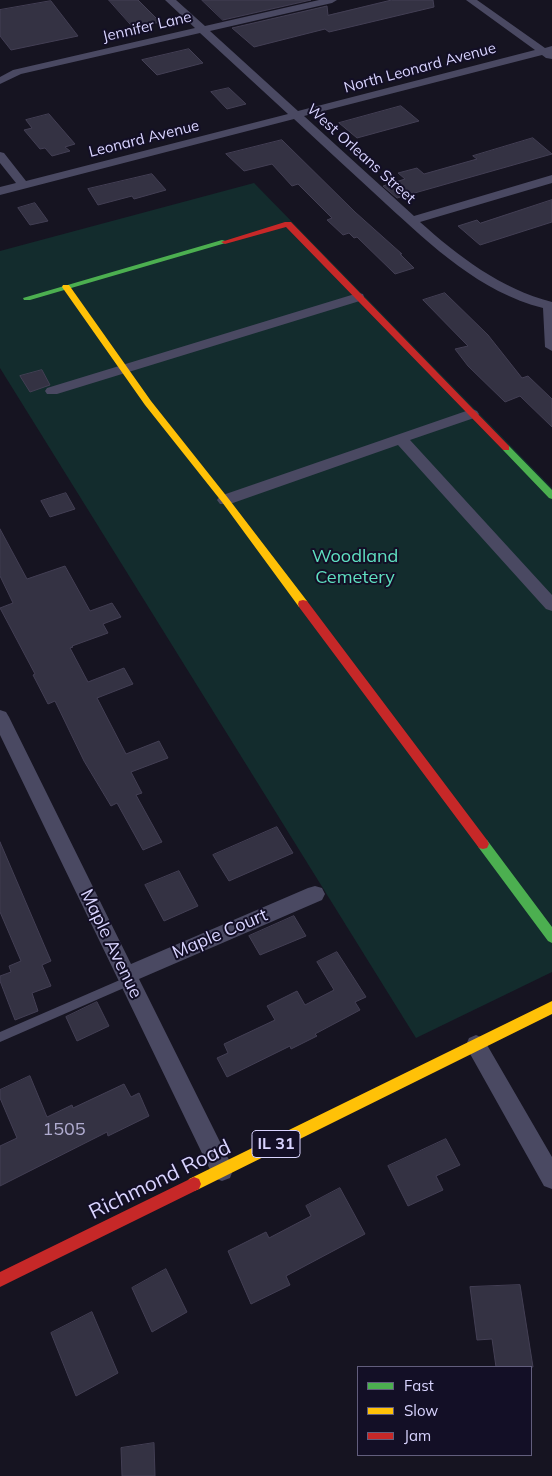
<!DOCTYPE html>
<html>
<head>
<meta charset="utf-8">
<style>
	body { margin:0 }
	#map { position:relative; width:552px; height:1476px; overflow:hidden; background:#161421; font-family:Mulish,sans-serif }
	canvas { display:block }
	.legend { position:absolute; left:357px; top:1366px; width:175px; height:90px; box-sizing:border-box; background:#130f26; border:1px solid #625e7d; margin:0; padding:6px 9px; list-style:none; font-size:15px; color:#d9d4ff }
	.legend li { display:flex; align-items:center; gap:10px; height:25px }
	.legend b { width:25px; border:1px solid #625e7d }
</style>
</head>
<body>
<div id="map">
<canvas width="552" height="1476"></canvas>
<ul class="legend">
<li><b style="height:6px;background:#4caf50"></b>Fast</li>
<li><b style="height:6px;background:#ffc107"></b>Slow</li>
<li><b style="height:6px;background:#c62828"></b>Jam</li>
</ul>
</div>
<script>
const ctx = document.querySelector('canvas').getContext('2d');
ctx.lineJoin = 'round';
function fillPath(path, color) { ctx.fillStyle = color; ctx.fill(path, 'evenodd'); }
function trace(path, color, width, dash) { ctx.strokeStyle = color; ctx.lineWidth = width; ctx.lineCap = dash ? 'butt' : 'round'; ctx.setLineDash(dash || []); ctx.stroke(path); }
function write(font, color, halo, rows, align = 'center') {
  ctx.font = font + ' Mulish,sans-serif'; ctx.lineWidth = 4; ctx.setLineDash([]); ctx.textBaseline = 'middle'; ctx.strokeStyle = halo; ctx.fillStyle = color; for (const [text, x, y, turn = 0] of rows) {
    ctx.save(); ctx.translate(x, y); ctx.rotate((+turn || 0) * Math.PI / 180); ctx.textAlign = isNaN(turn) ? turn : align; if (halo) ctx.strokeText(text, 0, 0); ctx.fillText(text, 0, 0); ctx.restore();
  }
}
const green = new Path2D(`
	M254,183L552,488V972L416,1038L0,368V251Z`);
const building = new Path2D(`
	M109,0H138L160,22L134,28Z
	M202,0H311L223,20Z
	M392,0H433L434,7L329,32L325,29L254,47L232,28L327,6L328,15Z
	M51,1L78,36L11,50L0,36V10Z
	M189,49L203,63L157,75L142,60Z
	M229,88L246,104L227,109L211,92Z
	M401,106L419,121L357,138L339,123Z
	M49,114L75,144L65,147L70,151L52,156L45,148L40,149L24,130L32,128L26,120Z
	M533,138L552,154L397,198L383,186L405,179L398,173L417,168L424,174L477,159L473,156Z
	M282,140L355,212L402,254H400L414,268L395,274L357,237L354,238L349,233L343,235L327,220L332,218L298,184L292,186L272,164L244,171L226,154Z
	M152,174L166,190L134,199L132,196L98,205L88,189Z
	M552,200V222L480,245L458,226L477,220L480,223Z
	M35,203L48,221L30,225L18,208Z
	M445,293L488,335L522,378L528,376L552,399V427L520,396L505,402L468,366L455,349L468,346L423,300Z
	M42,370L50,385L30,392L20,376Z
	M66,493L75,509L50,517L41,501Z
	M0,529L27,579L65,566L90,611L112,603L121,617L103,624L108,633L72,646L73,647L70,648L88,682L124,668L133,684L97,698L126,754L159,741L168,758L131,772L142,793L136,795L162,842L143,850L117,803L111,806L84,761L55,701L48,704L33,675L35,674L0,608L13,603L0,576Z
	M277,827L293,853L229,881L213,855Z
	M0,842L51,961L42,965L51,986L32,993L38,1011L15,1020L0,981V976L11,972L9,966L21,961L0,912Z
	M179,871L198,906L164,921L145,885Z
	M294,916L306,936L260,955L249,936Z
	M337,952L366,997L355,1002L360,1010L315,1034L317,1036L291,1049L290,1046L227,1077L217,1058L228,1053L224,1044L275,1020L267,1006L297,991L305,1005L334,990L317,962Z
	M97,1002L109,1026L77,1041L66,1017Z
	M30,1076L47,1117L72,1105L73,1108L124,1084L131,1097L139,1093L149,1116L108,1136L107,1132L0,1186V1146L17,1138L0,1098V1090Z
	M446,1139L460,1165L436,1176L443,1190L408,1206L388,1166Z
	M340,1188L365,1234L286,1276L290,1285L251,1304L228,1251L266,1232L269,1238L311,1216L306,1206Z
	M166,1269L187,1312L152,1332L132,1288Z
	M520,1285L533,1367H496L492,1339L477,1340L470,1287Z
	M92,1312L118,1373L76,1396L51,1333Z
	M154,1443L155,1476H122L121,1448Z`);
const lane = new Path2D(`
	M129,976L133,978L134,981L133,984L0,1042V1032Z`);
const street = new Path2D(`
	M165,0H176L205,26L319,0H337L332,3L210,31L298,111L535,50L466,0H477L545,48L552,46V59L546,58L542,55L304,116L414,216L552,175V183L420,222C458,256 501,289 552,302V351L545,347L543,308C480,292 432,246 386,204C355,175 324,147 294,119L0,195V187L16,183L0,163V152L4,153L26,181L288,114L200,33L21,74L0,84V77L13,70L195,28Z
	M358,293L363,294L364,297L363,300L57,394H47L45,391L47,388Z
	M472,409L477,411L479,414L477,417L410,440L552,595V611L546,609L398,445L230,504H220L217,500L220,496Z
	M0,710L6,712L9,717L131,964L308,888L315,886L322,888L325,894L322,900L139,979L230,1162L233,1170L230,1178L222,1181L214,1178L0,735Z
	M476,1035L483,1038L552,1157V1189L544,1186L469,1052L466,1045L469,1038Z`);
const fast = new Path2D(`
	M222,240L229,242L30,300H24L23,298Z
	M506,445L509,446L552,490V499L549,498L503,450V446Z
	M483,839L487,840L552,927V943L548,941L479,848L477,844L479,840Z`);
const slow = new Path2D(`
	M63,285H69L151,401L228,498L307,601L308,604L307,607H299L222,502L145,405L62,287Z
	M552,1001V1014L199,1189L194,1191L189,1189L187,1184L189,1179Z`);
const jam = new Path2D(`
	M285,222H291L509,446V450H503L286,227L225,244L221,242Z
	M303,600L307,601L487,840L489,844L487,848L483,849L479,848L299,607L298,604L299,601Z
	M194,1177L199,1179L201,1184L199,1189L0,1287V1272Z`);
const farStreetnames = [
	["Jennifer Lane",147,27,-13],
	["North Leonard Avenue",420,68,-15],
	["Leonard Avenue",144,139,-14],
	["West Orleans Street",361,154,42]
];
const shields = [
	[276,1144,48]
];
const shieldNames = [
	["IL 31",276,1144]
];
const parkNames = [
	["Woodland",355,557],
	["Cemetery",355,578]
];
const streetNames = [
	["Maple Court",220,934,-23],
	["Maple Avenue",111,944,64]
];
const nearNumbernames = [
	["1505",64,1130]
];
const nearStreetnames = [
	["Richmond Road",160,1180,-26]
];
fillPath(green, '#132c2d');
fillPath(building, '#343243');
trace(building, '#433f54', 1);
fillPath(lane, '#4a4962');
fillPath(street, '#4a4962');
fillPath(fast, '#4caf50');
fillPath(slow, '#ffc107');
fillPath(jam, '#c62828');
write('15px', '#d9d4ff', '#130f26', farStreetnames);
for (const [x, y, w] of shields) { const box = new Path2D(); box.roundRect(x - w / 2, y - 13.5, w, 27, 4); ctx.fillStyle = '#130f26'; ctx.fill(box); trace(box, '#d9d4ff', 1); }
write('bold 16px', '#d9d4ff', null, shieldNames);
write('18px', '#5fe0c0', '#130f26', parkNames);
write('18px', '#d9d4ff', '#130f26', streetNames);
write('18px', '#b0acd0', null, nearNumbernames);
write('21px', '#d9d4ff', '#130f26', nearStreetnames);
</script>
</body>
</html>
